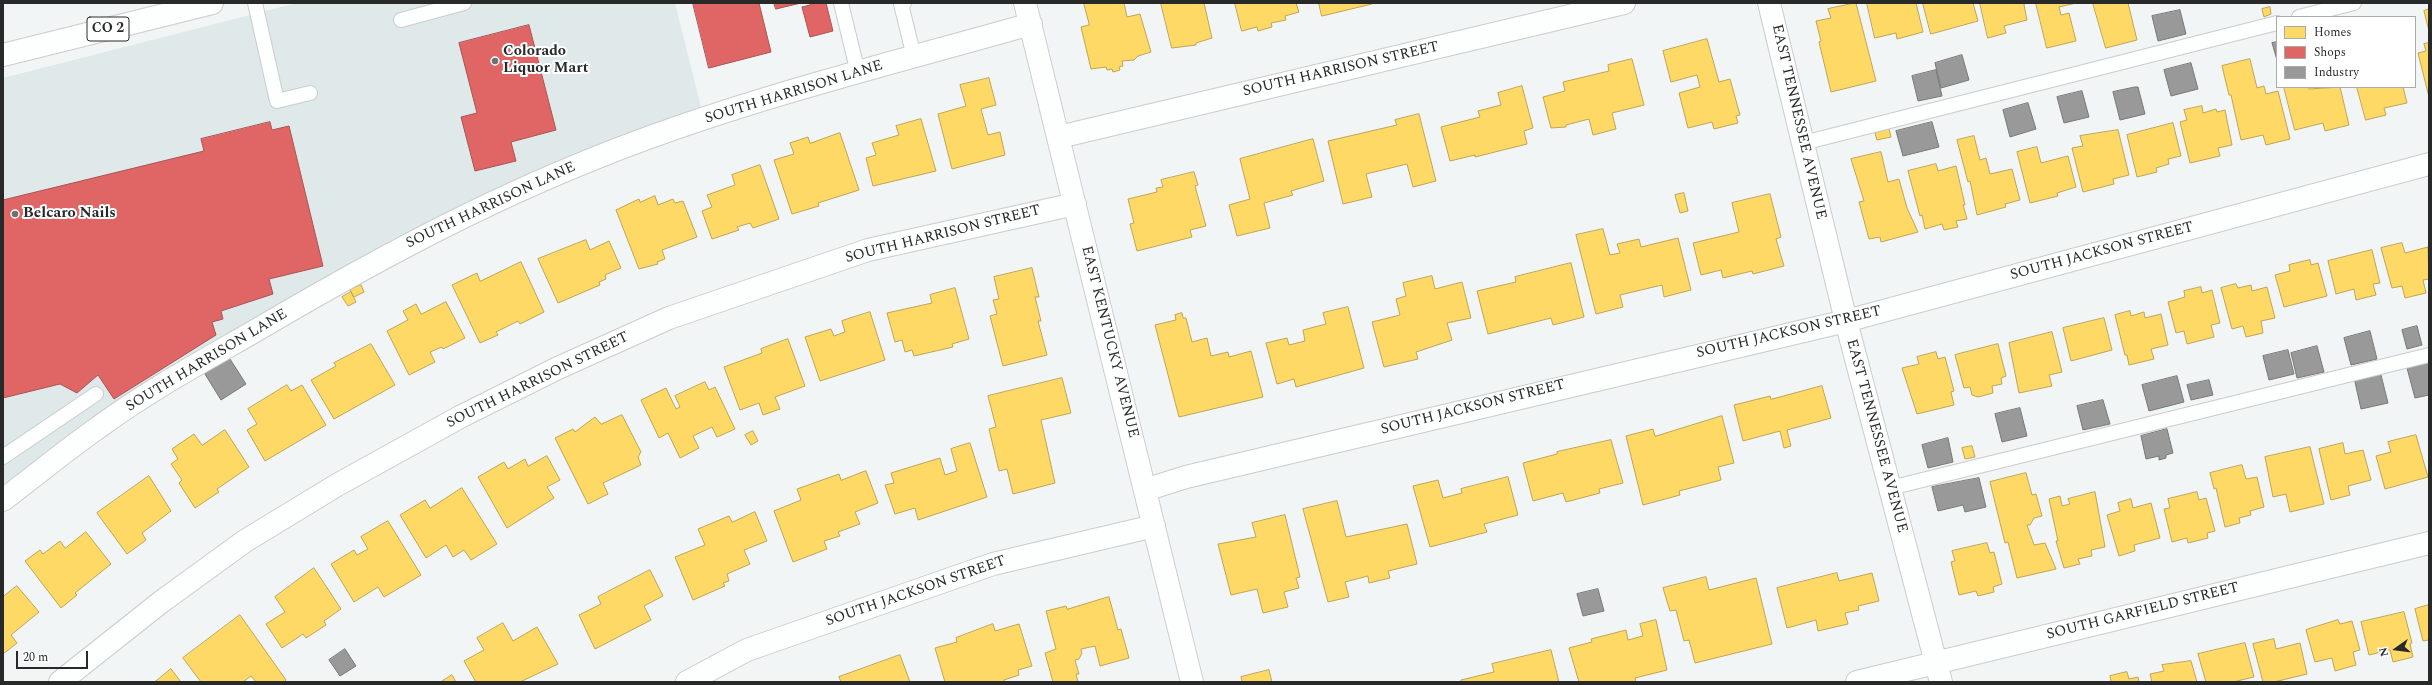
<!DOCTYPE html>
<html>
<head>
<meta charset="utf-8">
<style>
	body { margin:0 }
	#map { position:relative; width:2432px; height:685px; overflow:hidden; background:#f1f5f5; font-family:Spectral,serif }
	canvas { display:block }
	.frame { position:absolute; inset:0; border:4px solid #282a2a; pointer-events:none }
	.legend { position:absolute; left:2276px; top:16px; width:140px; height:72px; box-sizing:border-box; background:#fff; border:1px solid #a9aaaa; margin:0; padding:5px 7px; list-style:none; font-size:12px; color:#282a2a }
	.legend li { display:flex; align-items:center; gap:8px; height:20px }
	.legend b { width:20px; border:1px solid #a9aaaa }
	.north { position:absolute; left:2376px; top:629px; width:40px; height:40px; -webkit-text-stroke:3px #fff; paint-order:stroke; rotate:256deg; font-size:11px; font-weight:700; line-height:16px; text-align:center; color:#282a2a }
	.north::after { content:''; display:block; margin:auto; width:14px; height:18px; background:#282a2a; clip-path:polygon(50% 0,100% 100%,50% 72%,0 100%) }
	.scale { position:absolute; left:16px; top:651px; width:72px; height:18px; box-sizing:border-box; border:2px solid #282a2a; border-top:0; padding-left:5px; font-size:12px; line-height:14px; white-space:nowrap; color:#282a2a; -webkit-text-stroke:3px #fff; paint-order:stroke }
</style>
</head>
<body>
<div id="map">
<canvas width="2432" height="685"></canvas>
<div class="frame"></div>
<ul class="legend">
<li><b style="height:11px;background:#ffd966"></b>Homes</li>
<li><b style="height:11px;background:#e06666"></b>Shops</li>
<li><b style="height:11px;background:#999"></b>Industry</li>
</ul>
<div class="north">N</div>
<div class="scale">20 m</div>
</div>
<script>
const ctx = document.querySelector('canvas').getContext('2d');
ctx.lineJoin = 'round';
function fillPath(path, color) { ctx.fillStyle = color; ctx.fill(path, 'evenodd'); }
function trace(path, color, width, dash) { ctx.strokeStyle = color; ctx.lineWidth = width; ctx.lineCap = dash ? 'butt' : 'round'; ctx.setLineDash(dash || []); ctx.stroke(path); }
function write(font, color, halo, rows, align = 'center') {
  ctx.font = font + ' Spectral,serif'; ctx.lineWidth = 4; ctx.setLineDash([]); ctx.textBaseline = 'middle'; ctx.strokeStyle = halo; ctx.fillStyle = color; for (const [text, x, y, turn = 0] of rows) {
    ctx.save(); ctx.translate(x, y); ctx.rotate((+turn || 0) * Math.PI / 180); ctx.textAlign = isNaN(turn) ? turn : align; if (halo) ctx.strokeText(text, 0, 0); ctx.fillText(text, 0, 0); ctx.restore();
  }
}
const built = new Path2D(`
	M297,3H675L701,107L567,159L393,239L93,419L3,485V78Z`);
const homes = new Path2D(`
	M1084,3H1124L1127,17L1140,14L1151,52L1138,56L1134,60L1122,61L1123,66L1119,67L1120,70L1113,72L1112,69L1107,70L1106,67L1091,69L1081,27L1089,25Z
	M1161,3H1204L1212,38L1196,43V45L1172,48Z
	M1235,3H1296L1299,12L1285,16L1286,20L1271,23L1272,27L1258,31L1257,27L1242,31Z
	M1319,3H1372V4L1322,16Z
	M1856,3L1876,81L1831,92L1819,42L1821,41L1816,21L1831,18L1828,9Z
	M1867,3H1916L1923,32L1897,39L1896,33L1875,38Z
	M1923,3H1973L1978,21L1931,34Z
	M1980,3H2025L2024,5L2027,20L2004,26L2006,33L1988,38Z
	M2036,3H2076L2059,7L2061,15L2069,13L2076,41L2047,48Z
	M2093,3H2128L2137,40L2106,48Z
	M2270,7L2271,14L2264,17L2262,9Z
	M2429,9V31L2424,11Z
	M1707,39L1719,82L1730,79L1740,115L1736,116L1738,123L1714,129L1712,122L1688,128L1679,93L1700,87L1697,75L1671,82L1663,51Z
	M2429,43V97L2418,53L2426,51L2424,44Z
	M1632,59L1644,105L1612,113L1616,129L1593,135L1589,119L1566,125V127L1551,128L1543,97L1565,91L1563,82L1609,71L1608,65Z
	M2250,59L2257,88L2264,86L2266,94L2278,91L2290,139L2266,145L2263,135L2241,140L2231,95H2229L2222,66Z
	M989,78L996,105L981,109L988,135L1000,132L1005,155L952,169L938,114L966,106L960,85Z
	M1522,86L1533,128L1524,131L1527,144L1475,157V155L1450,161L1441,127L1480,117L1478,111L1501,105L1498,93Z
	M2284,87H2308L2309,89L2340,87L2349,125L2325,131L2323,123L2295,130Z
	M2357,87H2403L2407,103L2384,108L2386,115L2366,120Z
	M2202,106L2203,113L2216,109L2217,112L2225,110L2232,145L2218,148L2220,156L2190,163L2180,122L2187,120L2184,110Z
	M1419,114L1436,181L1413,187L1407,164L1366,174L1372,197L1343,204L1328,141L1397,125L1395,120Z
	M921,119L936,171L873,186L866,158L876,155L872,143L899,135L896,126Z
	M2173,123L2181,156L2168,159L2169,164L2156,168L2157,172L2137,177L2127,135Z
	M1889,129L1891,137L1877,140L1875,133Z
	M2118,130L2129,175L2113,179L2114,184L2083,192L2072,148L2083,146L2080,136Z
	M840,133L859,190L818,203L819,206L792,214L774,160L794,154L790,143L808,137L810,143Z
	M1974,136L1980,160L1986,158L1990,174L2012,169L2020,200L2005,204L2006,207L1977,215L1970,181L1968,182L1957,140Z
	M1313,139L1324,181L1291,191L1293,195L1264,203L1270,228L1237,236L1229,205L1250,199L1240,159Z
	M2037,147L2041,163L2068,156L2076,187L2057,193L2058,196L2030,203L2017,152Z
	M1881,152L1888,182L1899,179L1907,208L1918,232L1881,242L1880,237L1869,239L1859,202L1864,201L1851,159Z
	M1936,164L1938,171L1956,166L1965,205H1963L1967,219L1956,221L1958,227L1944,230L1942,224L1925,229L1922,215L1920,216L1908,171Z
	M760,165L779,219L753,228L750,223L737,227L739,230L712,239L702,211L712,207L707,195L735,185L732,175Z
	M1194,172L1198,185L1195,186L1206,226L1190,230L1192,237L1137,251L1130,224L1134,223L1128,199L1157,192L1156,188L1163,187L1161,180Z
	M1684,193L1688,211L1680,213L1675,195Z
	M1770,194L1781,237L1776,239L1784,266L1753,274L1752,271L1723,278L1721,270L1701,275L1693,243L1739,232L1732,203Z
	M655,196L658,205L673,199L675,203L683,201L697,237L662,250L665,259L657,262L658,264L639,269L616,210L639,199L640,202Z
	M1603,229L1610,255L1620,253L1617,244L1639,239L1641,247L1678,238L1691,290L1664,297L1662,285L1620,295L1623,307L1596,314L1576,235Z
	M586,240L590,250L609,241L621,268L605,275L606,279L599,282L600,285L558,303L538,259Z
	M2402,243L2405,253L2428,247L2429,279L2423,280L2426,293L2405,298L2402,286L2392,288L2381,248Z
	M2372,250L2380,283L2373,284L2376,295L2356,300L2354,289L2336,294L2328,261Z
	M2310,260L2311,265L2318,263L2327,296L2284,307L2275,275L2290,271L2289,265Z
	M521,262L544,312L520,324L518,321L496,332L498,335L480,343L452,285L477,273L480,281Z
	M1571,263L1584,317L1553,325L1551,318L1488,334L1477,291L1516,282L1515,277Z
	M1032,268L1039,297H1035L1041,321H1038L1047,355L1003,366L990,316L997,314L993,300L999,299L994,277Z
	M1432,276L1435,289L1462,282L1471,318L1447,323L1452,340L1416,352L1418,359L1384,367L1372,322L1400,315L1396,299L1406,296L1403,283Z
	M2236,284L2238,288L2251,285L2252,291L2267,287L2275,318L2261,321L2263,333L2246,337L2243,326L2232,329L2221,288Z
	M361,285L364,292L354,297L350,290Z
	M2201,287L2202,293L2212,290L2220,323L2211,325L2214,337L2187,344L2184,331L2176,333L2168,302L2185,297L2184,291Z
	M955,288L969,339L952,344L953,347L914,356L912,350L905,352L902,340L895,342L887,313L932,303L930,295Z
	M351,292L356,302L348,306L342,297Z
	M446,302L465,338L443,349L442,347L430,352L435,362L409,375L387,331L408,320L403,311L416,304L421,314Z
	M1348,307L1364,368L1296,387L1294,379L1277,384L1266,343L1287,338L1289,345L1305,341L1303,330L1326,324L1323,313Z
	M2130,311L2131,316L2144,312L2145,318L2161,314L2168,345L2151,349L2154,359L2129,365L2127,355H2125L2115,315Z
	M870,312L885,360L820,381L805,337L831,329L834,336L845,332L842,321Z
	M1182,313L1183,318H1186L1192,342L1207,338L1211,356L1228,352L1229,357L1251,351L1263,397L1179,417L1155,325L1176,320L1175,315Z
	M2104,318L2112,350L2071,361L2063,328Z
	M2052,332L2062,372L2049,375L2052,386L2019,393L2009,343Z
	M788,339L805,386L775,397L780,409L763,415L759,403L740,410L724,367L762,353L761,349Z
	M371,344L395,385L334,419L311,380L336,366L334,363Z
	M1998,344L2006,376L2001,378L2002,384L1992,386L1993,393L1978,397L1972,395L1970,387L1964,388L1955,355Z
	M1936,352L1938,359L1945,357L1954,391L1951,392L1954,405L1917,414L1902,368L1919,364L1917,357Z
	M1062,378L1071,413L1041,420L1055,483L1013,494L1007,469L999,471L989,429L996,427L988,396Z
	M705,382L709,390L715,387L735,429L717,437L712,427L693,436L699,448L680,458L668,433L659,438L641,400L666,388L676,409L680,407L675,396Z
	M287,385L291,391L302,385L326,425L265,461L247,430L257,424L248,409Z
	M1822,386L1831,418L1787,430L1791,446L1784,448L1780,431L1743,441L1734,405L1770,396L1771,399Z
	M622,415L641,452L638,457L641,465L603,483L608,494L588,504L555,438L573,429L575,432L595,417L601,424Z
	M1722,416L1734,463L1718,467L1721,480L1679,491L1680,495L1643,505L1626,436L1653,429L1655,436Z
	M225,430L249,467L217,489L219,492L195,508L179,483L182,480L171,464L178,459L172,449L194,434L202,445Z
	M753,431L758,441L751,445L745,435Z
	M2416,435L2428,477L2385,489L2376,456L2391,452L2388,442Z
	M1611,440L1623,483L1599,489L1600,493L1566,502L1563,493L1533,501L1523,463L1557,454V452Z
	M970,443L987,497L918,520L915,508L895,514L885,485L894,483L891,473L940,458L945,475L957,471L951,449Z
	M2343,443L2345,454L2363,450L2371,480L2348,486L2350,495L2331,500L2319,449Z
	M1972,446L1975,457L1965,459L1962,448Z
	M2310,447L2324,504L2290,512L2286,494L2273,497L2265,457Z
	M547,456L560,480L547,487L554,498L507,528L478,477L504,462L508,469L525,459L528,466Z
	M2242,465L2246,479L2257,477L2264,507L2250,511L2251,515L2239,518L2240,523L2225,527L2216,488L2214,489L2210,473Z
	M866,471L878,503L855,512L860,524L838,532L840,536L824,541L827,549L793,562L774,511L801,500L797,489L839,474L841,480Z
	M2026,473L2032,495L2036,494L2042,516L2034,518L2030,525H2027L2034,545L2045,543L2056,569L2017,578L2008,542L2005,543L1990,482Z
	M149,476L171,511L142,533L146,540L127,554L97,513Z
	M1508,477L1518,515L1484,524L1487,532L1430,547L1413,486L1438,480L1443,498L1462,493L1461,489Z
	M462,488L497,544L471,560L464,550L453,557L446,545L426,558L400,515L425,500L430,508Z
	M2095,492L2105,547L2091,550L2092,556L2078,559L2080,564L2064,568L2056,541H2058L2049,499L2060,496L2062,506L2070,504L2068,499Z
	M2197,492L2199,500L2206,498L2215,531L2207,533L2208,538L2188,543L2187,538L2172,542L2164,509L2170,508L2168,499Z
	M2131,499L2133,508L2151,503L2160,538L2134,545L2135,551L2119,556L2107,515L2120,511L2118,503Z
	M1337,501L1346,537L1407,524L1417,564L1388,571L1390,578L1369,583L1368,576L1345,582L1349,597L1328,602L1303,509Z
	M755,512L767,541L744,550L750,564L727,574L729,581L723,583L725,586L693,600L675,557L705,545L698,529L729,516L732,522Z
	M1285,515L1300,577L1296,578L1299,588L1284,592L1288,607L1263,613L1257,589L1231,595L1218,544L1256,537L1252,523Z
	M388,521L421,575L384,597L378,587L354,602L331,564L354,550L357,555L368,549L361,537Z
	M86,532L111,564L75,593L77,595L61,608L25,561L40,550L43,554L60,541L65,548Z
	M1987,543L1990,553L1994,552L2002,584L1993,587L1994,592L1978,596L1976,591L1959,595L1951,562L1955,561L1952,551Z
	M314,568L341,609L324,621L326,625L306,638L303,634L282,648L266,624L285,612L275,597Z
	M650,570L663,596L644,606L651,620L595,649L579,615L601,604L598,597Z
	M1837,573L1839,581L1872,573L1879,601L1858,606L1859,610L1845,613L1848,624L1818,631L1816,620L1787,628L1777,588Z
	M1706,577L1709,590L1756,578L1772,644L1695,663L1689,640L1684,641L1676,610L1670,611L1663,588Z
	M17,586L39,612L11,635L17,643L3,654V597Z
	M1109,597L1118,630L1121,629L1129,658L1100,666L1095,646L1081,649L1082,653L1079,659L1075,660L1079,674H1076L1078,682H1053L1045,653L1056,649L1046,611L1066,606L1067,609Z
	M2429,605V640L2423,641L2415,609Z
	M2404,612L2412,643L2410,644L2413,657L2393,662L2390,650L2369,655L2361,622Z
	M240,615L286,680L284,682H256L251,676L243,682H201L183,658Z
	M1656,620L1667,670L1635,678L1636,682H1579L1569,648L1592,642L1591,639L1626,630L1628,640L1643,636L1640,624Z
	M2338,620L2340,624L2352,621L2360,650L2353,652L2356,665L2335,671L2332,658L2315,662L2306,630Z
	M503,623L513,641L537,627L558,664L520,682H476L464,661L484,650L477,638Z
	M993,624L995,631L1019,624L1032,666L1018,670L1019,675L1004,680V682H945L935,648L957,642L956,638Z
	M2274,639L2276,649L2300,643L2307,674L2274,682H2263L2253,644Z
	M2245,643L2254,677L2233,682H2206L2198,654Z
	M1551,650L1559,682H1461V680L1494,672L1492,664Z
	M900,655L910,682H841L839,677Z
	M2191,661L2197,682H2152L2150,674L2164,671L2162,665Z
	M171,669L181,682H155Z
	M1269,670L1272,682H1242L1241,677Z
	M2127,672L2129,679L2138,677L2139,682H2111L2110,676Z
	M452,675L456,682H441Z`);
const shops = new Path2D(`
	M693,3H759L771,52L709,68Z
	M774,3H801L776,9Z
	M810,3H826L833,31L810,37L802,7L810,5Z
	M529,25L556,130L511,142L516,161L475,171L461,117L477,113L459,43Z
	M270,122L272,130L289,126L323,266L269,279L273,294L221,311L223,319L212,322L216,335L114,399L98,375L77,393L60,384L3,398V200L204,151L201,139Z`);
const industry = new Path2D(`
	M2180,10L2186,34L2158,41L2152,16Z
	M2277,42V60L2272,43Z
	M1962,55L1969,80L1941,88L1935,63Z
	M2191,63L2198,89L2171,96L2164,70Z
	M1936,70L1942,96L1918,101L1912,76Z
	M2135,87H2138L2145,114L2120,120L2113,92Z
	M2082,91L2089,117L2064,123L2057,97Z
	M2028,103L2036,129L2010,137L2003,110Z
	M1932,122L1939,147L1903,156L1896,131Z
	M2417,326L2422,345L2407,349L2402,330Z
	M2370,331L2377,359L2351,365L2344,338Z
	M2317,346L2324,372L2297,378L2291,353Z
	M2288,350L2294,374L2269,380L2263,356Z
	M230,359L246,384L221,400L205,374Z
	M2429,363V395L2415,398L2407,368Z
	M2381,375L2388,403L2361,409L2355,382Z
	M2177,376L2184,402L2149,411L2142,385Z
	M2209,380L2213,395L2191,400L2187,385Z
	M2103,400L2110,424L2083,430L2077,406Z
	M2020,408L2027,436L2002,442L1995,414Z
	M2167,429L2173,453L2166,455V458L2159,460V456L2146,459L2141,436Z
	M1948,438L1953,462L1928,468L1922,445Z
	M1979,478L1986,507L1965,512L1963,505L1938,511L1932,487Z
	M1598,589L1604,611L1583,616L1577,594Z
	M345,649L356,666L340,676L329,660Z`);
const lane = new Path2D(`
	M255,3L277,101L310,93
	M841,3L858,73
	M904,3L901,4L914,57
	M2299,17L2354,3
	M401,20L464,3
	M1803,143L2277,23
	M3,457L96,394
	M1890,488L2429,355`);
const street = new Path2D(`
	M1025,3L1192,682
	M1769,3L1846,321L1941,682
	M1059,137L1624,3
	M1145,490L1186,477L1846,321L2429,164
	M3,500C35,476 66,450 99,427C148,391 203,361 255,331C367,265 477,205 598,157C738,101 886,65 1031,24
	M60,682L161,602L245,541L337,485L460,417L558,368L669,318L868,250L1075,204
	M687,682L747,650L993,564L1154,526
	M1857,682L2429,543`);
const primary = new Path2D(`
	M3,55L212,3`);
const markers = [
	[495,61,4,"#6e7171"],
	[15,214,4,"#6e7171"]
];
const shields = [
	[108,29,42]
];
const shieldNames = [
	["CO 2",108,29]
];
const poiNames = [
	["Colorado",503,52],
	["Liquor Mart",503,69],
	["Belcaro Nails",23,214]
];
const streetNames = [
	["SOUTH HARRISON STREET",1341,70,-13],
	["SOUTH HARRISON LANE",794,93,-17],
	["EAST TENNESSEE AVENUE",1798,122,77],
	["SOUTH HARRISON LANE",491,206,-25],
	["SOUTH HARRISON STREET",943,235,-14],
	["SOUTH JACKSON STREET",2102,252,-15],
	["SOUTH JACKSON STREET",1789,333,-13],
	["EAST KENTUCKY AVENUE",1109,342,76],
	["SOUTH HARRISON LANE",207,361,-31],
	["SOUTH HARRISON STREET",538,381,-26],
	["SOUTH JACKSON STREET",1473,408,-14],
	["EAST TENNESSEE AVENUE",1876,436,75],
	["SOUTH JACKSON STREET",916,592,-19],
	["SOUTH GARFIELD STREET",2143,612,-14]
];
fillPath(built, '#dfe9ea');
fillPath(homes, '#ffd966');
trace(homes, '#bea454', 1);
fillPath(shops, '#e06666');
trace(shops, '#a95454', 1);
fillPath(industry, '#999');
trace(industry, '#777878', 1);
trace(lane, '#cacdcd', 16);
trace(street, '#cacdcd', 24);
trace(primary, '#cacdcd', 24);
trace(lane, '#fdfefe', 14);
trace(street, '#fdfefe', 22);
trace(primary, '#fdfefe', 22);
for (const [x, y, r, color] of markers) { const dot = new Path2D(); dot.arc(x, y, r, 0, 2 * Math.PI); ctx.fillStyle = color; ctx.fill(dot); trace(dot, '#fff', 1.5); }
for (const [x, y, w] of shields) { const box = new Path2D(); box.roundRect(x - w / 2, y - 12, w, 24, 3); ctx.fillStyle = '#fff'; ctx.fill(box); trace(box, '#282a2a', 1); }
write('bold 14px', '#282a2a', null, shieldNames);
write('bold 15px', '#282a2a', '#fff', poiNames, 'left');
write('15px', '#282a2a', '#fff', streetNames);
</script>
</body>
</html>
